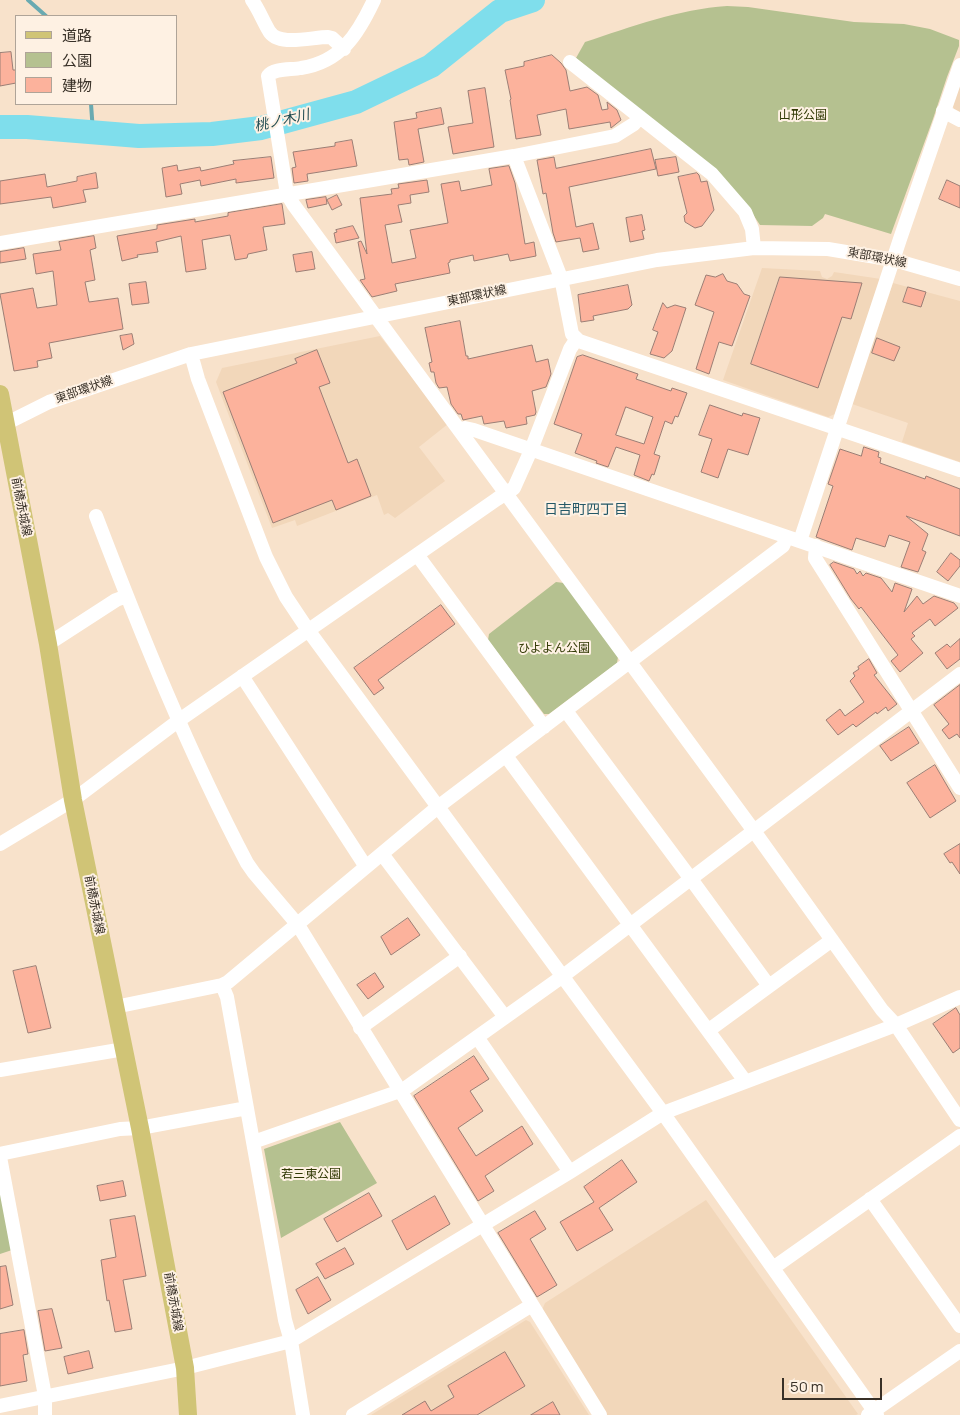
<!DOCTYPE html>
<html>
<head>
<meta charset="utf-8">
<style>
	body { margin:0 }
	#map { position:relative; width:960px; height:1415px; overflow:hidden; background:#f8e2cb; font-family:Manrope,"Noto Sans JP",sans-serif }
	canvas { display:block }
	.legend { position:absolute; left:15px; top:15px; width:162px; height:90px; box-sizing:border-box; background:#fef1e3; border:1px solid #afa498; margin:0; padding:6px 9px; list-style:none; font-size:15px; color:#383027 }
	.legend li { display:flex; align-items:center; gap:10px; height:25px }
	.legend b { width:25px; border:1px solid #afa498 }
	.scale { position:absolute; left:782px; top:1378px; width:100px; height:22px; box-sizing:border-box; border:2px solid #383027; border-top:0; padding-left:6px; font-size:15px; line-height:18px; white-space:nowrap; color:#383027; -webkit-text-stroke:4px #fef1e3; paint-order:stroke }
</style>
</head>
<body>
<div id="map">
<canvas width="960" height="1415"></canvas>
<ul class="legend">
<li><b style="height:6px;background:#d0c476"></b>道路</li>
<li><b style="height:14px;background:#b5c190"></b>公園</li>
<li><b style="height:14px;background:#fcb29c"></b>建物</li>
</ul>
<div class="scale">50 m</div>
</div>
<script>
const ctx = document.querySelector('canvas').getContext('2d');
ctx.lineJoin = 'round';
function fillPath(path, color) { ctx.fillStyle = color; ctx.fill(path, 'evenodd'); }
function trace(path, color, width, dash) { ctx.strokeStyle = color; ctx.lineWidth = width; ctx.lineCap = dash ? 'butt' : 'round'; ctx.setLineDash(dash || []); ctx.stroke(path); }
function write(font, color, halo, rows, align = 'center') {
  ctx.font = font + ' Manrope,"Noto Sans JP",sans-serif'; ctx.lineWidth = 4; ctx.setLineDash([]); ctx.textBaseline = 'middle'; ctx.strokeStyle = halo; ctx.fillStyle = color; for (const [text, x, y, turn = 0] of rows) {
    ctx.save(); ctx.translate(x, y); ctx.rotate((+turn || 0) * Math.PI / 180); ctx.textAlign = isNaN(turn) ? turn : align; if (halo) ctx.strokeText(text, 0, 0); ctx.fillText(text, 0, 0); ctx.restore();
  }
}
const built = new Path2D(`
	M960,84V114L955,112L952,104Z
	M762,268L820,271L822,277L827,279L832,276L834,272L881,279L835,414L828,417L723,380Z
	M893,283L960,301V462L902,442L908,423L852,404Z
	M380,336L448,424L419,447L445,481L395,518L388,513L384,515L377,495L297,526L295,520L272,528L216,382L222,368Z
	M706,1200L858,1414L856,1415H607L542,1310L545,1303Z
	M526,1320L530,1322L589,1415H371Z`);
const green = new Path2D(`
	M727,6L748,7L854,22L904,24L930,29L959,40V46L947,77L933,119L891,234L825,214L823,218L812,226L760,225L744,201L576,58L585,42C631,27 679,9 727,6Z
	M556,582L564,583L618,657L617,663L549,714H544L488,640L489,634Z
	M340,1122L377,1183L281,1238L264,1149Z
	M0,1179L12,1250L0,1254Z`);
const stream = new Path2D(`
	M28,0L46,16
	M91,104L93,132`);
const river = new Path2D(`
	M0,127H27L139,136L212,134L261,128L356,102L431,66L500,11L533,0`);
const building = new Path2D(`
	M11,52L13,70H16V83L0,86V53Z
	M552,55L561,63L566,70L570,91L587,87L598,95L602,110L608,109L607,102L617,110L621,120L611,128L610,122L569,129L566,109L537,115L541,135L516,139L510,100L511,99L505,70L524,66V62Z
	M485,88L494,147L453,154L448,127L473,123L468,91Z
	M441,108L444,124L418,129L424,162L409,165L408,159L399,160L394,122L417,118L416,113Z
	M352,140L357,166L307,174L308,181L294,183L292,168L296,167L293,152L335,146V143Z
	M651,149L656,169L569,187L576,227L593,223L599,249L583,252L580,238L556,242L553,233L546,193L543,194L537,160L554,157L556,168Z
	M271,157L274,178L236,183V179L201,186L200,180L180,184L182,194L166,197L162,168L177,165L178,171L200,167L201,171L234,164L233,161Z
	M676,157L679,172L658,176L655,160Z
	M509,166L515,183L525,244L534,242L536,256L510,261L508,254L474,261L473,255L450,260V262L448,263L450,273L395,284L397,291L372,297L360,280L365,279L358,242L361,241L367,254L360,198L392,194L391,189L399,188L398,184L427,180L429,192L410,195L411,203L398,205L402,222L385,225L392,263L416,258L410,230L448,223L441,184L459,181L461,191L492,185L489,169Z
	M96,173L98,188L83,190L86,202L53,208L51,197L0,204V181L45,174L47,187L77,181V177Z
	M697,173L699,175L701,182L707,181L714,210L702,226L695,228L685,222L684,216L687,213L678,177Z
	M947,180L960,186V208L939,199Z
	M337,195L342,205L332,210L327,200Z
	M326,197L327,204L308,208L306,200Z
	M282,204L285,224L263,227L267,250L248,254L247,258L235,260L230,235L202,240L206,269L186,272L181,236L156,242L158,252L137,255L138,257L122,261L117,236L157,229V225L195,219V222L228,216V213Z
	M642,215L645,230L642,231L644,239L630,242L626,218Z
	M353,226L359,238L336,243L334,233L337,232L336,230Z
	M94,236L96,248L90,250L95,280L85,282L89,302L118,298L123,329L49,343L52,358L37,361L38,367L14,371L0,294L33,288L37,308L57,305L53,271L36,274L33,254L61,250L59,242Z
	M24,248L26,259L0,263V252Z
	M312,252L315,269L296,272L293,255Z
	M723,274L727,281L737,284L744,294L750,296L732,346L719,342L709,374L696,369L714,312L695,305L706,275L715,277Z
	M780,277L862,283L851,319L842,317L818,388L751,364Z
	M146,282L149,303L132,305L129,284Z
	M628,285L632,305L628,309L593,316L594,320L581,322L578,295Z
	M908,287L926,292L921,307L903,302Z
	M663,303L667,308L675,305L686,308L672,351L664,358L650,354L658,332L653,330Z
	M460,321L466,356H468V359L532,345L536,362L548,359L551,374L546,387L532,391L536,412L535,415L526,417L527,424L506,428L504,421L484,424L482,416L463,420L461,414H458L451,404L447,387L439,388L436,383L434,372H431L429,363L432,362L425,328Z
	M132,334L134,344L123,350L120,336Z
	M877,338L900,347L894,361L872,353Z
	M317,350L330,383L319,387L348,463L357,459L371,496L336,510L332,500L273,523L223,392L297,363L295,359Z
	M583,355L638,374L636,379L671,391L672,388L687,393L678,417L675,416L672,424L665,421L654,454L660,456L654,475L652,474L649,481L634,475L640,455L616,447L608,467L596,463L597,461L575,453L582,434L554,424L577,357ZM626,407L653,417L644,444L616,435Z
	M710,405L742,416L743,413L760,418L748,455L728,449L718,478L701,472L712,439L699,435Z
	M864,447L879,452L878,457L881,458L880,463L925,479L926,476L960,489V536L906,516L928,534L922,550L926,552L918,572L901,567L910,542L889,535L885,547L856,538L852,550L816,537L833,486L828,484L840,449L861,456Z
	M951,553L960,560V566L948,581L937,572Z
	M834,562L854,569L857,574L860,571L863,576L866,573L881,578L892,592L895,583L912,589L904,612L917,596L923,604L934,596L954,603L958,608L935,626L930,619L912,633L915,636L911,639L923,653L900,672L891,661L898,655L861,607L859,609L851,599L830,565Z
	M441,605L455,624L378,680L384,688L374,695L354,668Z
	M960,639V659L947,669L935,653L947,644L950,647Z
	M869,659L877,673L874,675L897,704L888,711L886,707L877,714L876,712L856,727L853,724L838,735L826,720L840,709L845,716L864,702L850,681L855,676L853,673L859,669L858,667Z
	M960,685V738L957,734L949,739L942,730L949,724L934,705Z
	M909,727L919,743L891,761L880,746Z
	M935,765L956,801L930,818L907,783Z
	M960,844V874L952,862L950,863L944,854Z
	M408,918L420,935L391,955L381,937Z
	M36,966L51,1028L28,1033L13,971Z
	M375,973L384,987L368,999L357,985Z
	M956,1008L960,1015V1048L953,1053L933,1024Z
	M474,1056L489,1079L470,1091L483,1111L458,1128L476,1156L522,1126L533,1144L485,1176L494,1191L478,1201L414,1096Z
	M622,1160L637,1182L599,1208L613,1230L577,1251L560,1222L594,1202L584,1187Z
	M123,1181L126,1196L100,1201L97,1186Z
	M369,1193L382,1216L337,1242L324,1219Z
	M435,1196L450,1224L407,1250L392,1221Z
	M535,1211L546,1229L530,1239L557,1285L537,1297L498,1233Z
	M135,1216L146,1276L123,1280L132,1329L115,1332L109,1300L107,1301L101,1260L116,1257L110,1220Z
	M345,1248L354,1264L325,1279L316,1264Z
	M6,1266L13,1305L0,1309V1267Z
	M318,1277L331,1300L308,1314L296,1290Z
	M52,1309L62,1348L45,1351L38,1311Z
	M24,1330L28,1354L23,1355L27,1381L0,1386V1334Z
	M89,1351L93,1368L68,1374L64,1357Z
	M505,1352L525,1386L477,1415H402L425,1401L431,1411L454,1397L448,1386Z
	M553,1402L560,1415H531Z`);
const minor = new Path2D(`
	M252,0C259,10 263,21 269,31C278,47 312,37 328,37L332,38L344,49
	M374,0C358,34 341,62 301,68C291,70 274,68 268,76L287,194L293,204L754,831L882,1010L896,1025L960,1120
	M570,62L712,174L745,212L752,229L754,248
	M943,111L960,120
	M514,156L561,278L572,334L579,341L960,470
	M0,243L514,156L615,136L634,124L640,117
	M191,354L198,379L266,557L286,597L308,630L663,1113L877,1415
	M5,424L49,402L191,354L657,260L754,248L828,249L894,260L960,279
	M460,431L465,428L474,430L960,596
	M96,516C141,634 188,751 247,863L254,873L298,925L600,1415
	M800,541L900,239L960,65
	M816,546L815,558L960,788
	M418,556L544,727
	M48,644L116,600L127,596
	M242,676L366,867
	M566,711L691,879L769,986
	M506,756L745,1081
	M0,844L73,800L178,721L497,499L514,488L531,450L570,349L576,340
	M382,854L505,1017
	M222,985L227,997L285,1320L291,1341L303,1415
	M115,1007L222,985L228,982L439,806L783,546L787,537
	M360,1028L460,956
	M709,1030L832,940
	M477,1037L570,1172
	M0,1070L124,1049
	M253,1140H259L400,1091L407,1087L563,976L960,674
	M0,1154L120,1129L140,1128L247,1108
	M0,1157L45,1396V1415
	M870,1199L960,1326
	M773,1268L960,1136
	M0,1406L185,1368L291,1341L570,1172L663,1113L896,1025L960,997
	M353,1415L532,1305
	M868,1415L960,1351`);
const major = new Path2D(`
	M0,394L48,644L73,800L140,1128L185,1368L188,1415`);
const parkNames = [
	["山形公園",803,116],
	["ひよよん公園",554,649],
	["若三東公園",311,1175]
];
const streetNames = [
	["東部環状線",877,258,11],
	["東部環状線",477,296,-12],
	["東部環状線",84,390,-19],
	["前橋赤城線",21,507,79],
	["前橋赤城線",94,905,79],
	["前橋赤城線",173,1302,80]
];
const waterNames = [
	["桃ノ木川",282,121,-13]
];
const neighbourhoodNames = [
	["日吉町四丁目",586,510]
];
fillPath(built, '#f2d7ba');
fillPath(green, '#b5c190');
trace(stream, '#6aaab1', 4);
trace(river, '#7fdeec', 24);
fillPath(building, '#fcb29c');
trace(building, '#9b7e75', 1);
trace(minor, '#fff', 14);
trace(major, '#d0c476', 18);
write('12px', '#313904', '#fef1e3', parkNames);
write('12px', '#383027', '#fef1e3', streetNames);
write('italic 14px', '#214c52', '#fef1e3', waterNames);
write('14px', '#245867', '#fef1e3', neighbourhoodNames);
</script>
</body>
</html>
